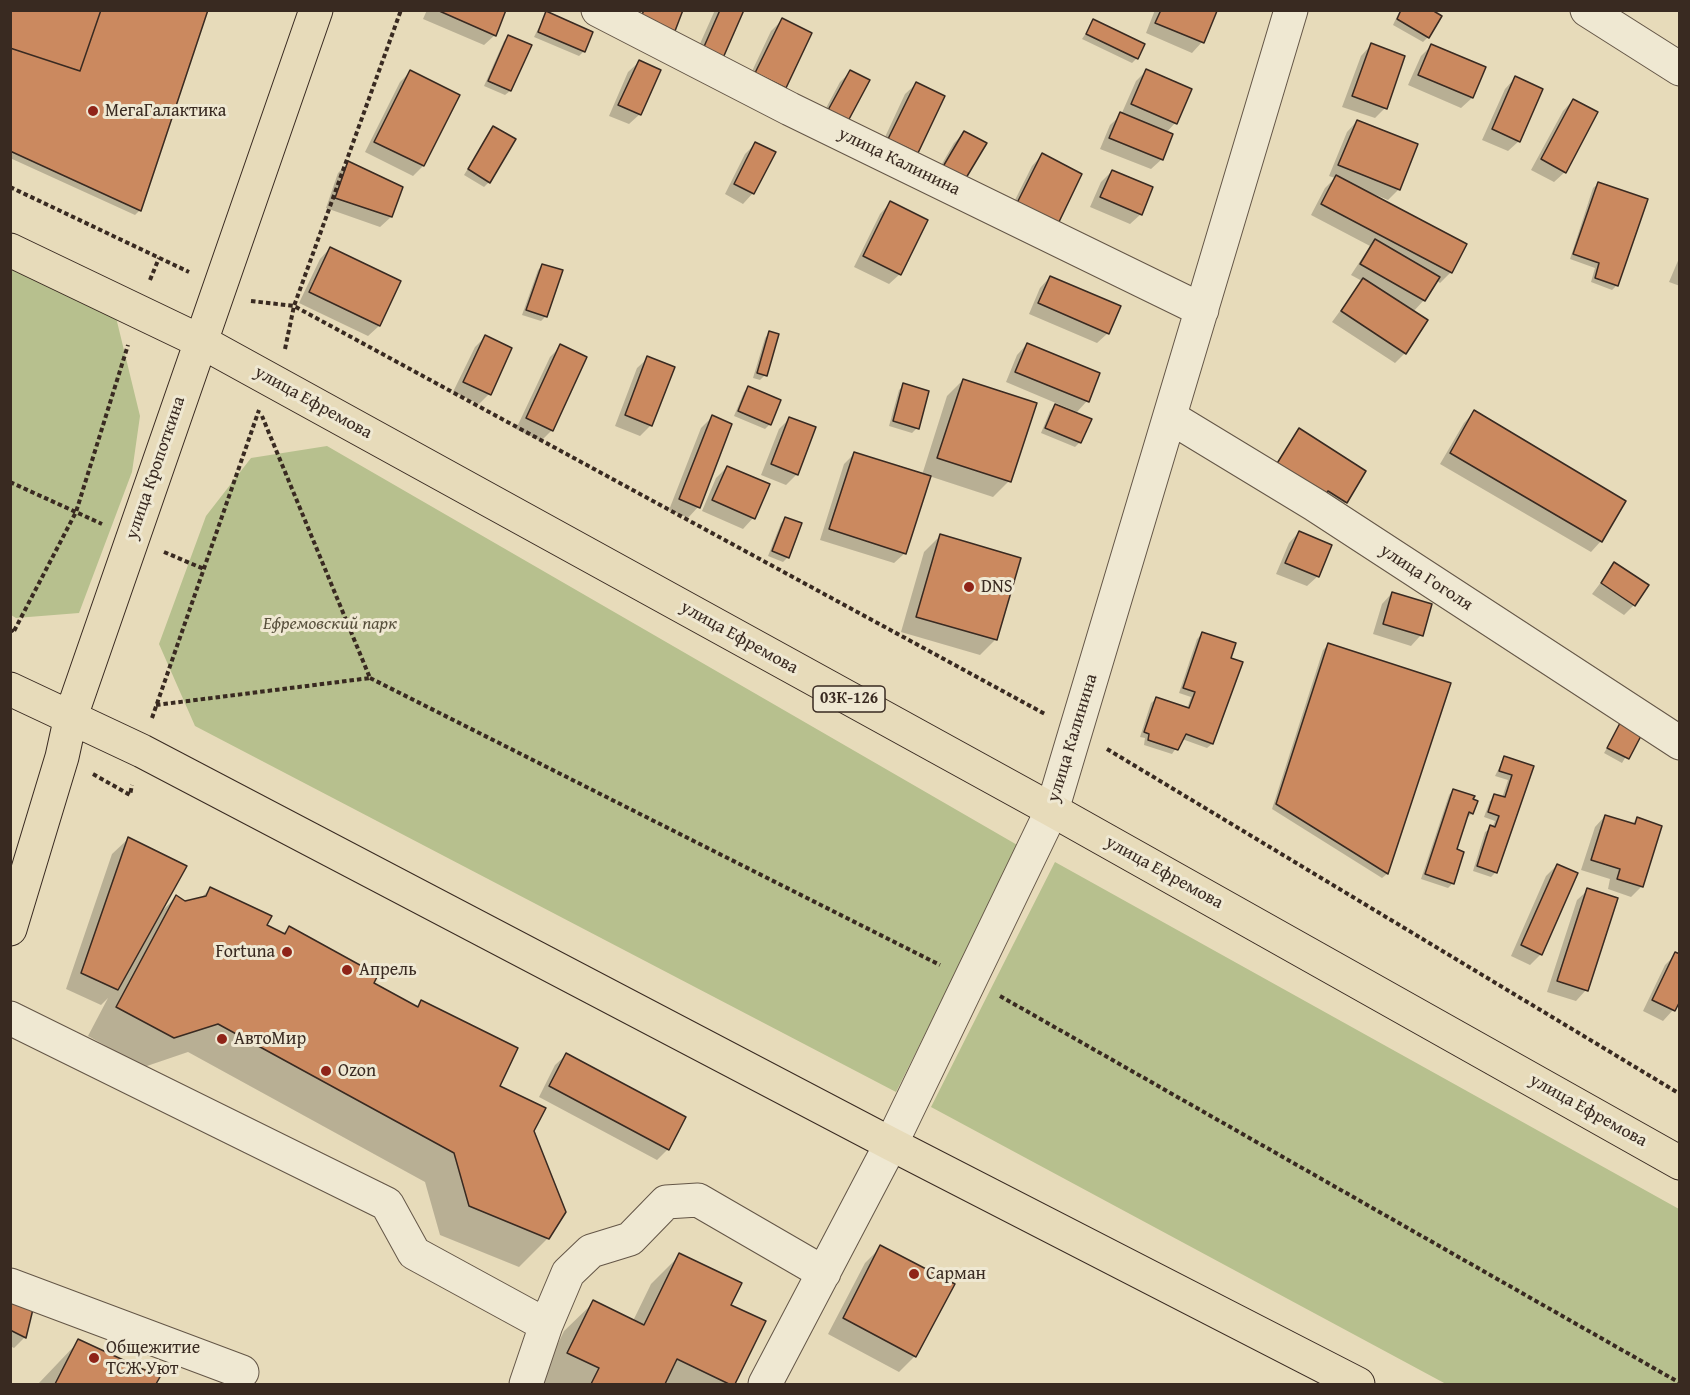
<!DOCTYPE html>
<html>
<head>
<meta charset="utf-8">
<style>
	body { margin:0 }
	#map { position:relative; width:1690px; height:1395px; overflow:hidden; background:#e7dbba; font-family:"Gentium Book Plus",serif }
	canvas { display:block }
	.frame { position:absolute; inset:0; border:12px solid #392a21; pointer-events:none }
</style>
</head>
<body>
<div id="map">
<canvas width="1690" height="1395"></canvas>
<div class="frame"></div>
</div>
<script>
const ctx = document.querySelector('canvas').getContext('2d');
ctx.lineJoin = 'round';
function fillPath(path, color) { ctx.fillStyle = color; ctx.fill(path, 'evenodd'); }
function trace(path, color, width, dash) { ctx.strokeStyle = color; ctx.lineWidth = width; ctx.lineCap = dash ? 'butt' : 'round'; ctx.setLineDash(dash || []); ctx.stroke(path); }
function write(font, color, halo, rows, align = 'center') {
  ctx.font = font + ' "Gentium Book Plus",serif'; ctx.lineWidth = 6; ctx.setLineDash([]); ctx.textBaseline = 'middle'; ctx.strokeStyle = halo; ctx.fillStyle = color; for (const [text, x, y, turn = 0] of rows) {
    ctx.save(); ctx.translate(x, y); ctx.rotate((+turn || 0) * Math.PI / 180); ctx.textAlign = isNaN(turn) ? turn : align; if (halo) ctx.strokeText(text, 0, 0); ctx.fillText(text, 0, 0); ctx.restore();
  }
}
const green = new Path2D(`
	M11,261L113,305L140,416L132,472L79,613L16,618L11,615Z
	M327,446L1019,846L896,1092L195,726L159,644L206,516L251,458Z
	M1055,862L1679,1209V1384H1446L931,1107Z`);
const shadow = new Path2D(`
	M10,10L140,210L135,215L10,158Z
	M427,10H505L495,35L484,45L423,19Z
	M715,10H742L711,68L699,46Z
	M1155,10H1211L1202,42L1192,53L1146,33Z
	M1400,10H1429L1428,37L1423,42L1393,25Z
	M546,13L584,51L579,56L534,37Z
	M782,20L785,87L774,97L746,84L771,31Z
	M1094,21L1137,58L1132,63L1082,39Z
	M509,36L510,91L505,95L484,86L504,41Z
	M1371,45L1385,108L1375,118L1342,107L1361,56Z
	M1432,45L1484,68L1472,98L1461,108L1408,85L1421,56Z
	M639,62L640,114L629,124L609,116L628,72Z
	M851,71L868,81L818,123L840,82Z
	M1146,71L1175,123L1166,133L1162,159L1151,169L1100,149L1110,125L1121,115L1136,81Z
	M410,72L423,166L413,176L365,152L400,82Z
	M1515,78L1519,141L1508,151L1482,140L1505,89Z
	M916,84L943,97L917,153L879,150L905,94Z
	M1573,100L1565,172L1554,182L1531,170L1563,111Z
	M1357,121L1399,189L1388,200L1371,193L1370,195L1465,245L1451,272L1440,283L1436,280L1424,300L1413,312L1405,353L1395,363L1332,322L1362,281L1351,275L1370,246L1311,215L1325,188L1335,178L1329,176L1347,132Z
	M493,128L489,182L484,187L464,175Z
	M965,132L985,144L932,181L954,143Z
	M755,144L753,193L743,204L725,194L745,154Z
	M1042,155L1056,223L1008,214L1032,166Z
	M349,162L401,188L391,217L380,227L326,208L338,173Z
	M1112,171L1141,214L1130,224L1090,207L1101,182Z
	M1598,184L1617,285L1612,290L1591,282L1595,268L1570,259L1593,188Z
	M890,203L900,274L889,284L854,267L880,214Z
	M330,248L399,281L379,326L368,336L299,303L320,259Z
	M1680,256V286L1669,282Z
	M543,265L546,316L541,321L522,315L538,270Z
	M1050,277L1108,333L1097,343L1029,314L1040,288Z
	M769,333L765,375L760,380L753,378L765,338Z
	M485,337L489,394L479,404L453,392L475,347Z
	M1027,344L1087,401L1077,412L1006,382L1017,355Z
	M561,346L552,430L541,441L516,429L550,357Z
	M648,358L651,425L640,436L615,426L637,368Z
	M963,380L1009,481L993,497L929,476L905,553L894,563L820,540L844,464L854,454L922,475L947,396Z
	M904,385L917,428L912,433L889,426L899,390Z
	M749,387L770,424L765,429L734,416L744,392Z
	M1055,406L1080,442L1075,447L1041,433L1050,411Z
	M1474,412L1601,541L1591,552L1440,464L1464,423Z
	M712,417L698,507L688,518L669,510L701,428Z
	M790,418L797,474L786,485L761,475L779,429Z
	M1299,430L1346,502L1341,507L1265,483Z
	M727,467L753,518L743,529L702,511L716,478Z
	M786,518L788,557L783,562L768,556L781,523Z
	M1299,532L1318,576L1307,586L1276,574L1289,543Z
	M940,536L996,639L980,655L901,632L924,552Z
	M1615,564L1634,605L1624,615L1592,594Z
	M1392,593L1421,635L1411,646L1373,634L1382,604Z
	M1202,634L1229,659L1212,744L1207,748L1182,739L1172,754L1144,745L1145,738L1140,737L1151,703L1156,699L1187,709L1191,697L1179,693L1197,639Z
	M1328,645L1449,684L1387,874L1382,878L1272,809L1323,650Z
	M1621,725L1639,735L1622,763L1604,753Z
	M1504,758L1532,767L1496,872L1491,877L1473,871L1485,832L1492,828L1495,821L1484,817L1490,801L1495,796L1502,798L1508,780L1495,776Z
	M1453,790L1472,813L1467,818L1455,850L1453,883L1448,888L1421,879L1449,795Z
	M1605,816L1632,824L1637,819L1642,886L1631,897L1608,889L1610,879L1581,870L1595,827Z
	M128,839L160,913L176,897L185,902L200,899L210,889L265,926L282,934L289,928L372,984L415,1008L422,1001L498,1086L532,1131L548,1238L519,1267L440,1235L425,1182L188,1052L144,1067L88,1036L108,998L101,1005L66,989L112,854Z
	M1557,865L1541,954L1530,965L1511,956L1546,876Z
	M1588,890L1616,899L1586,990L1576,1001L1547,992L1577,900Z
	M1676,954L1680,997L1673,1010L1663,1021L1643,1011L1665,965Z
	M566,1055L684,1118L668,1149L657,1160L539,1097L555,1065Z
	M881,1247L915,1356L899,1372L828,1334L865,1263Z
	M680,1255L729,1305L764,1322L733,1384L539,1383L564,1331L594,1302L633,1321L651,1284Z
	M10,1294L33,1302L24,1338L14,1348L10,1346Z
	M79,1341L158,1378L155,1384H38Z`);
const building = new Path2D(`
	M10,10H101L80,71L10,48Z
	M101,10H208L141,211L10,151V48L80,71Z
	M437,10H506L496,36Z
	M644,10H683L675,31L641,17Z
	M720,10H744L723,58L703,49Z
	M1161,10H1215L1217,11L1204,43L1155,23Z
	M1401,10H1432L1442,16L1429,38L1397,19Z
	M546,11L593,32L585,52L538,32Z
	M782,18L812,33L786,88L755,73Z
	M1093,19L1145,44L1138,59L1086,34Z
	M508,35L532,45L511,91L488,81Z
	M1371,43L1405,56L1387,109L1352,96Z
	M1431,44L1486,67L1473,98L1418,75Z
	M639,60L661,70L641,115L618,105Z
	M1146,69L1192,89L1177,124L1131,104Z
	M410,70L460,95L424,166L374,142Z
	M850,70L870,80L847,123L827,112Z
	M1515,76L1543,89L1520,142L1492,129Z
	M916,82L945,96L918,153L888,139Z
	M1573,99L1598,112L1566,173L1541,159Z
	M1120,112L1173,134L1163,160L1109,138Z
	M1357,120L1418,144L1400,190L1338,165Z
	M493,126L516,139L490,183L468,169Z
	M964,131L987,143L963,183L941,170Z
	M755,142L776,152L754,194L734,184Z
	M1042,153L1082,174L1058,224L1017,203Z
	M348,161L403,187L392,217L335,198Z
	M1112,170L1153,187L1142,215L1100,197Z
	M1336,175L1467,244L1452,273L1321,204Z
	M1598,182L1648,199L1618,286L1595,278L1599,263L1573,254Z
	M890,201L928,220L901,275L863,256Z
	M1375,239L1440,277L1425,301L1360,264Z
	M330,247L401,281L380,326L309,292Z
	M542,264L563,270L547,317L526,310Z
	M1050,276L1121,306L1109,334L1038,303Z
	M1363,278L1428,320L1406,354L1341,311Z
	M769,331L779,334L767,376L757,373Z
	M485,335L512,348L491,395L463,382Z
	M1027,343L1100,373L1089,402L1015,372Z
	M560,344L587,357L553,431L526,418Z
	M647,356L675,367L652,426L625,415Z
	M963,379L1037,403L1011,482L937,458Z
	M903,383L929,391L919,429L893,421Z
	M748,386L781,400L771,425L738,411Z
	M1055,404L1092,419L1081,443L1045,428Z
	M1474,410L1626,501L1602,542L1450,453Z
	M712,415L732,424L700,508L679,499Z
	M789,417L816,427L798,475L771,464Z
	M1299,428L1366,471L1347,503L1328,491L1318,508L1268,478Z
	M854,452L931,476L906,554L829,529Z
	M727,466L770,484L755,519L712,500Z
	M785,517L802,523L789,558L772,551Z
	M1299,531L1332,545L1319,577L1285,563Z
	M940,534L1021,558L997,640L916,617Z
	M1614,562L1649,585L1635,606L1601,583Z
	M1392,592L1432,604L1423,636L1383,624Z
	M1202,632L1236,643L1231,658L1243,662L1213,744L1186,734L1178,750L1148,740L1149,734L1144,732L1156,697L1189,708L1195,692L1183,688Z
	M1328,643L1451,683L1388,874L1276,804Z
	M1620,723L1642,734L1629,759L1607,748Z
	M1504,756L1534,766L1497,873L1477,866L1490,825L1495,827L1499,816L1488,812L1494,794L1505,797L1512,775L1499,771Z
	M1453,789L1475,796L1473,799L1478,801L1473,814L1469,812L1457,849L1464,852L1454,884L1425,874Z
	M1605,815L1635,824L1637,817L1662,826L1643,887L1617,879L1620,869L1591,860Z
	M128,837L187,866L118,990L81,973Z
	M1557,864L1578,873L1542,955L1521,945Z
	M210,887L272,916L267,925L285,934L289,926L378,975L374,983L418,1007L421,1000L518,1048L500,1086L546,1108L534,1131L566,1212L549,1239L469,1206L454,1153L218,1024L174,1038L116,1007L176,895L185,901L206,896Z
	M1587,888L1618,898L1588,991L1557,981Z
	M1675,952L1680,954V1001L1675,1011L1652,1000Z
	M566,1053L686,1117L669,1150L549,1086Z
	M880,1245L955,1284L916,1357L843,1318Z
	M679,1253L742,1283L731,1305L766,1321L735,1384H729L677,1359L665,1384H591L599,1368L567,1353L593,1300L644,1325Z
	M10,1292L35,1301L26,1338L10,1330Z
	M78,1339L160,1377L156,1384H55Z`);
const path = new Path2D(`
	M10,187L189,272
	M150,280L159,258
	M251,301L294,306L1045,714
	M285,349L294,306L401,10
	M10,482L102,524
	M164,552L204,569
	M10,629L13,633L76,512L128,345
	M370,678L940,965
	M156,705L370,678L262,416
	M152,718L259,410
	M1107,749L1680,1094
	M93,774L130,795L132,785
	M1000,996L1680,1383`);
const minor = new Path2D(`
	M598,10L790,109L1202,310
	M1587,10L1680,69
	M1170,417L1315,505L1680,743
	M10,1018L387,1204L414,1253L546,1325
	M10,1285L242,1372
	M526,1384L546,1325L568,1273L591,1251L630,1239L666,1202L698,1200L824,1273
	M765,1384L891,1144L1052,810L1291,10`);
const major = new Path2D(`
	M10,250L200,341L1052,810L1680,1163
	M10,689L142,751L891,1144L1358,1384
	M10,929L62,757L71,716L316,10`);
const markers = [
	[93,111,6,"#8f2418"],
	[969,587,6,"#8f2418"],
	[287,952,6,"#8f2418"],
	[347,970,6,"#8f2418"],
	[222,1039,6,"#8f2418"],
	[326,1071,6,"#8f2418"],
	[914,1274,6,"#8f2418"],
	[94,1358,6,"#8f2418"]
];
const shields = [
	[849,699,72]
];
const shieldNames = [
	["03К-126",849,699]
];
const poiNames = [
	["МегаГалактика",105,111],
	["DNS",981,587],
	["Fortuna",275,952,"right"],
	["Апрель",359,970],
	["АвтоМир",234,1039],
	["Ozon",338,1071],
	["Сарман",926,1274],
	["Общежитие",106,1348],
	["ТСЖ Уют",106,1369]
];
const streetNames = [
	["улица Калинина",899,162,26],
	["улица Ефремова",313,403,29],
	["улица Кропоткина",156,468,-71],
	["улица Гоголя",1426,578,33],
	["улица Ефремова",739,638,29],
	["улица Калинина",1073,738,-73],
	["улица Ефремова",1164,873,29],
	["улица Ефремова",1588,1111,29]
];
const parkNames = [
	["Ефремовский парк",330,624]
];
fillPath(green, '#b7c08e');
fillPath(shadow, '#0003');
fillPath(building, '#cb895f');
trace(building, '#392a21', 1.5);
trace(minor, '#645647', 35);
trace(major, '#392a21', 35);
trace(path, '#392a21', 4, [4.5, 3]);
trace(minor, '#efe8d2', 33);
trace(major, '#e7dbba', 33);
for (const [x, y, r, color] of markers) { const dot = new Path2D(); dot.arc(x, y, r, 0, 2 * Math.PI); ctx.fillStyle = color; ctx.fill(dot); trace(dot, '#efe8d2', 2); }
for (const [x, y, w] of shields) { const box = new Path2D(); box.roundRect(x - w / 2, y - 13, w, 26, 4.5); ctx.fillStyle = '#efe8d2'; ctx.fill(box); trace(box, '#392a21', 1.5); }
write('bold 16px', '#392a21', null, shieldNames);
write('18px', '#392a21', '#efe8d2', poiNames, 'left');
write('18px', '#392a21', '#efe8d2', streetNames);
write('italic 18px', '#58503c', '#efe8d2', parkNames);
</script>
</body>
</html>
